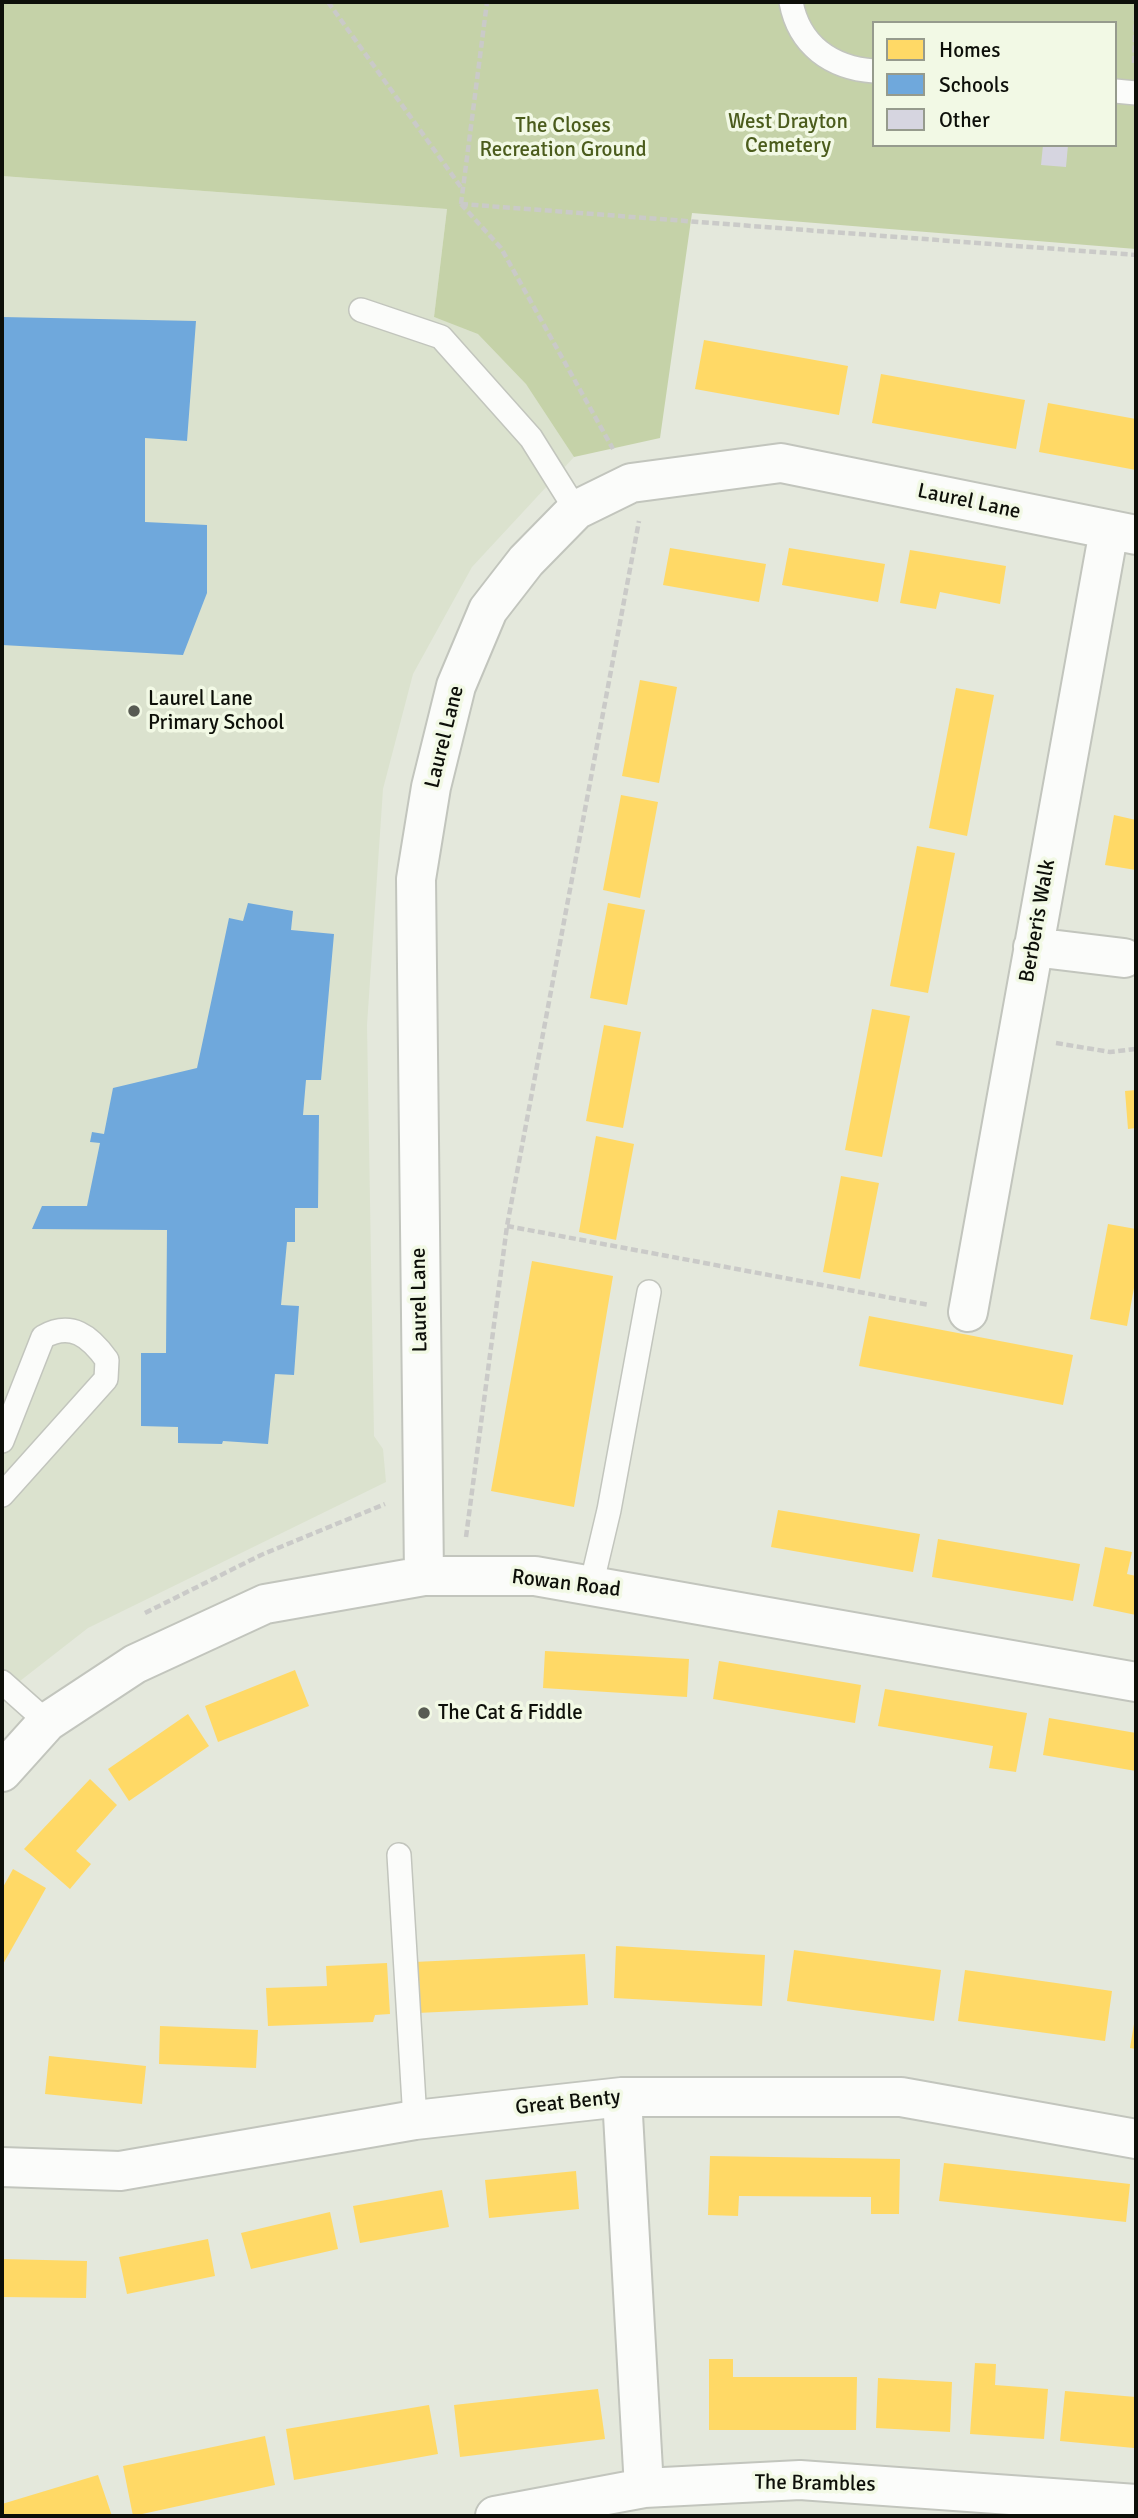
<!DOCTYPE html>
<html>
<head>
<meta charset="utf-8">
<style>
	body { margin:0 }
	#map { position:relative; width:1138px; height:2518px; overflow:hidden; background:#e4e8dc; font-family:Signika,sans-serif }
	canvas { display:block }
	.frame { position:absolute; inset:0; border:4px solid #0d0f09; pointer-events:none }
	.legend { position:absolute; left:872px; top:21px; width:245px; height:126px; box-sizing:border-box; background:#f2f9e5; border:2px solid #969b8d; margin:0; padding:9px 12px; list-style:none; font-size:21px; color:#0d0f09 }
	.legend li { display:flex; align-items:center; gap:14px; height:35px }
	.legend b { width:35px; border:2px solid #969b8d }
</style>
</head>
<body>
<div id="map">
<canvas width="1138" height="2518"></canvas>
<div class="frame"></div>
<ul class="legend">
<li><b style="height:19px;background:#ffd966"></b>Homes</li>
<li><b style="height:19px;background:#6fa8dc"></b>Schools</li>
<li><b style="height:19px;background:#d6d5e0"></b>Other</li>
</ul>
</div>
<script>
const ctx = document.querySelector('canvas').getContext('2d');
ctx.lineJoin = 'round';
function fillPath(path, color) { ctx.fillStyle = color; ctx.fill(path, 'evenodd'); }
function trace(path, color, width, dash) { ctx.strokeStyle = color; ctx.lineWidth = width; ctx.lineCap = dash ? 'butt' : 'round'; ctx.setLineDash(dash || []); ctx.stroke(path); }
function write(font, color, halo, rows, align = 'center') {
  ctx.font = font + ' Signika,sans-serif'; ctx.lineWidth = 7; ctx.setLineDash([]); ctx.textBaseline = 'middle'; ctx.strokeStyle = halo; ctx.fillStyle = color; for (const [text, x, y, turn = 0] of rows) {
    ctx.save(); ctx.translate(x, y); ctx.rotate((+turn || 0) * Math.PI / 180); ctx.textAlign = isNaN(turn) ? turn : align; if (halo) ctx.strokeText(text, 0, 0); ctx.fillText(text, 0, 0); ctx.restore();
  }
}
const built = new Path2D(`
	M2,176L447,209L434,317L478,333L507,359L551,415L574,457L472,567L413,674L383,789L367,1025L374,1436L383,1449L386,1482L88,1628L2,1695Z`);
const green = new Path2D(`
	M2,2H1136V249L692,213L660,438L574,457L526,384L478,334L434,317L447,209L2,176ZM874,23H1115V145H874Z`);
const homes = new Path2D(`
	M704,340L848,366L839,415L695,389Z
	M881,374L1025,400L1016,449L872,423Z
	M1048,403L1136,419V470L1039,452Z
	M670,548L766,564L759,602L663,585Z
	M789,548L885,564L878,602L782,585Z
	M910,550L1006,566L1000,604L940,592L936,609L900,603Z
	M640,680L677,687L659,783L622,776Z
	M956,688L994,695L967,836L929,828Z
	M621,795L658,802L640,898L603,890Z
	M1114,815L1136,820V870L1105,865Z
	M917,846L955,853L928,993L890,986Z
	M608,903L645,910L627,1005L590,998Z
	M872,1009L910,1016L882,1157L845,1150Z
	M604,1025L641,1032L623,1128L586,1121Z
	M1136,1090V1128L1128,1129L1125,1091Z
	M596,1136L634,1144L616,1240L579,1232Z
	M841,1176L879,1183L860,1279L823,1272Z
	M1108,1224L1136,1229V1277L1127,1326L1090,1319Z
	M532,1261L613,1276L574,1507L491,1491Z
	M869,1316L1073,1355L1063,1405L859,1366Z
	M778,1510L920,1534L913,1572L771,1547Z
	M938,1539L1080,1564L1073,1601L932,1577Z
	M1105,1547L1132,1552L1127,1574L1136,1576V1615L1093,1606Z
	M545,1651L689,1659L687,1697L543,1688Z
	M719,1661L861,1685L855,1723L713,1699Z
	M295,1670L309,1706L218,1742L205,1706Z
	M885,1689L1027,1713L1016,1772L989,1768L993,1746L878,1726Z
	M188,1714L209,1746L129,1801L108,1769Z
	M1049,1718L1136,1733V1771L1043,1755Z
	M90,1779L117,1805L76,1851L91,1864L70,1889L24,1849Z
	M13,1869L46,1888L2,1966V1889Z
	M616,1946L765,1955L762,2006L614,1998Z
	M794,1950L941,1970L934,2021L787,2001Z
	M585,1954L588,2005L417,2013L414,1962Z
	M387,1963L390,2014L375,2015L373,2022L268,2026L266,1988L327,1986L326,1966Z
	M965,1970L1112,1991L1105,2041L958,2021Z
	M1135,2018H1136V2049L1130,2048Z
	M160,2026L258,2030L256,2068L159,2064Z
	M49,2056L146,2066L142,2104L45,2094Z
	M710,2156L900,2159L899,2214H871V2197L739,2196L738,2216L708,2215Z
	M944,2163L1130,2184L1126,2222L939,2201Z
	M576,2171L579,2209L489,2218L485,2180Z
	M442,2190L449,2227L360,2243L353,2206Z
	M330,2212L338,2249L251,2269L241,2233Z
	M208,2239L215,2276L127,2294L119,2257Z
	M2,2259L87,2261L86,2298L2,2297Z
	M709,2359H733V2377H857L856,2430H709Z
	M975,2363L996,2364L995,2385L1048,2389L1044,2439L970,2434Z
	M878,2378L952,2382L950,2432L876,2428Z
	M598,2389L605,2439L460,2457L454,2405Z
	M1065,2391L1136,2397L1134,2448L1060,2441Z
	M429,2405L438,2454L294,2480L286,2429Z
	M265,2436L275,2485L133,2516L123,2466Z
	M98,2475L112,2516H2V2504Z`);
const schools = new Path2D(`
	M2,317L196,321L187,441L145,438V522L207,525V593L183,655L2,645Z
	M248,903L293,911L291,930L334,934L321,1080H306L303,1115H319L318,1208H295V1242H287L281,1305L299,1306L294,1375L275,1374L268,1444L223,1441L222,1444L178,1443V1427L141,1426V1353H166L167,1230L32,1229L42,1206H87L100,1143L90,1142L92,1132L104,1134L113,1088L197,1068L229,918L243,921Z`);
const building = new Path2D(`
	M1043,145H1068L1066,167L1041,165Z`);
const path = new Path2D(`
	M328,2L463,190
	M1134,63L1136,15
	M461,204L501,248L613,449
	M461,204L1136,255
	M461,204L487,2
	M1056,1043L1110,1052L1136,1049
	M507,1226L929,1305
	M466,1537L507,1226L639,521
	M145,1613L261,1555L385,1504`);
const lane = new Path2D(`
	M791,2C799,45 831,68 874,71
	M1115,91L1136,93
	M361,310L441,337L531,438L576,510
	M2,1441L43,1337C71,1321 90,1336 107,1360L106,1379L2,1495
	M591,1586L609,1510L649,1292
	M2,1682L47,1722
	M399,1855L415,2120`);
const street = new Path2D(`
	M1033,947L1124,958
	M968,1312L1109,530
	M424,1576L416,879L431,787L456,686L488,610L526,561L576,510L631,483L781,463L1136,535
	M2,1772L47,1722L135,1664L265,1604L424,1576H535L1136,1682
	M622,2097L644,2488
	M2,2167L120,2171L415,2120L622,2097H901L1136,2139
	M495,2516L644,2488L800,2480L1136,2504`);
const markers = [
	[134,711,7,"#585b53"],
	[424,1713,7,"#585b53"]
];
const parkNames = [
	["West Drayton",788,122],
	["Cemetery",788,146],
	["The Closes",563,126],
	["Recreation Ground",563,150]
];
const streetNames = [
	["Laurel Lane",969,502,12],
	["Laurel Lane",445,737,-76],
	["Berberis Walk",1038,921,-80],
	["Laurel Lane",420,1300,-91],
	["Rowan Road",566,1584,7],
	["Great Benty",568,2103,-6],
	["The Brambles",815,2484,1]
];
const poiNames = [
	["Laurel Lane",148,699],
	["Primary School",148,723],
	["The Cat & Fiddle",438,1713]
];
fillPath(built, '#dbe2ce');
fillPath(green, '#c5d2a8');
fillPath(homes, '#ffd966');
fillPath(schools, '#6fa8dc');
fillPath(building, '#d6d5e0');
trace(lane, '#c2c5bd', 26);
trace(street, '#c2c5bd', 42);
trace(path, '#cacac8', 4.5, [7, 3.5]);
trace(lane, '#fbfcfa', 23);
trace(street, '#fbfcfa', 38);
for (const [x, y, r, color] of markers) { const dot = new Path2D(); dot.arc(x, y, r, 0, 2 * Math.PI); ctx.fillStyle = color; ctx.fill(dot); trace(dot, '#f2f9e5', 2.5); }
write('21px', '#4b5c1c', '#f2f9e5', parkNames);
write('21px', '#0d0f09', '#f2f9e5', streetNames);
write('21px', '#0d0f09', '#f2f9e5', poiNames, 'left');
</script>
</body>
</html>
